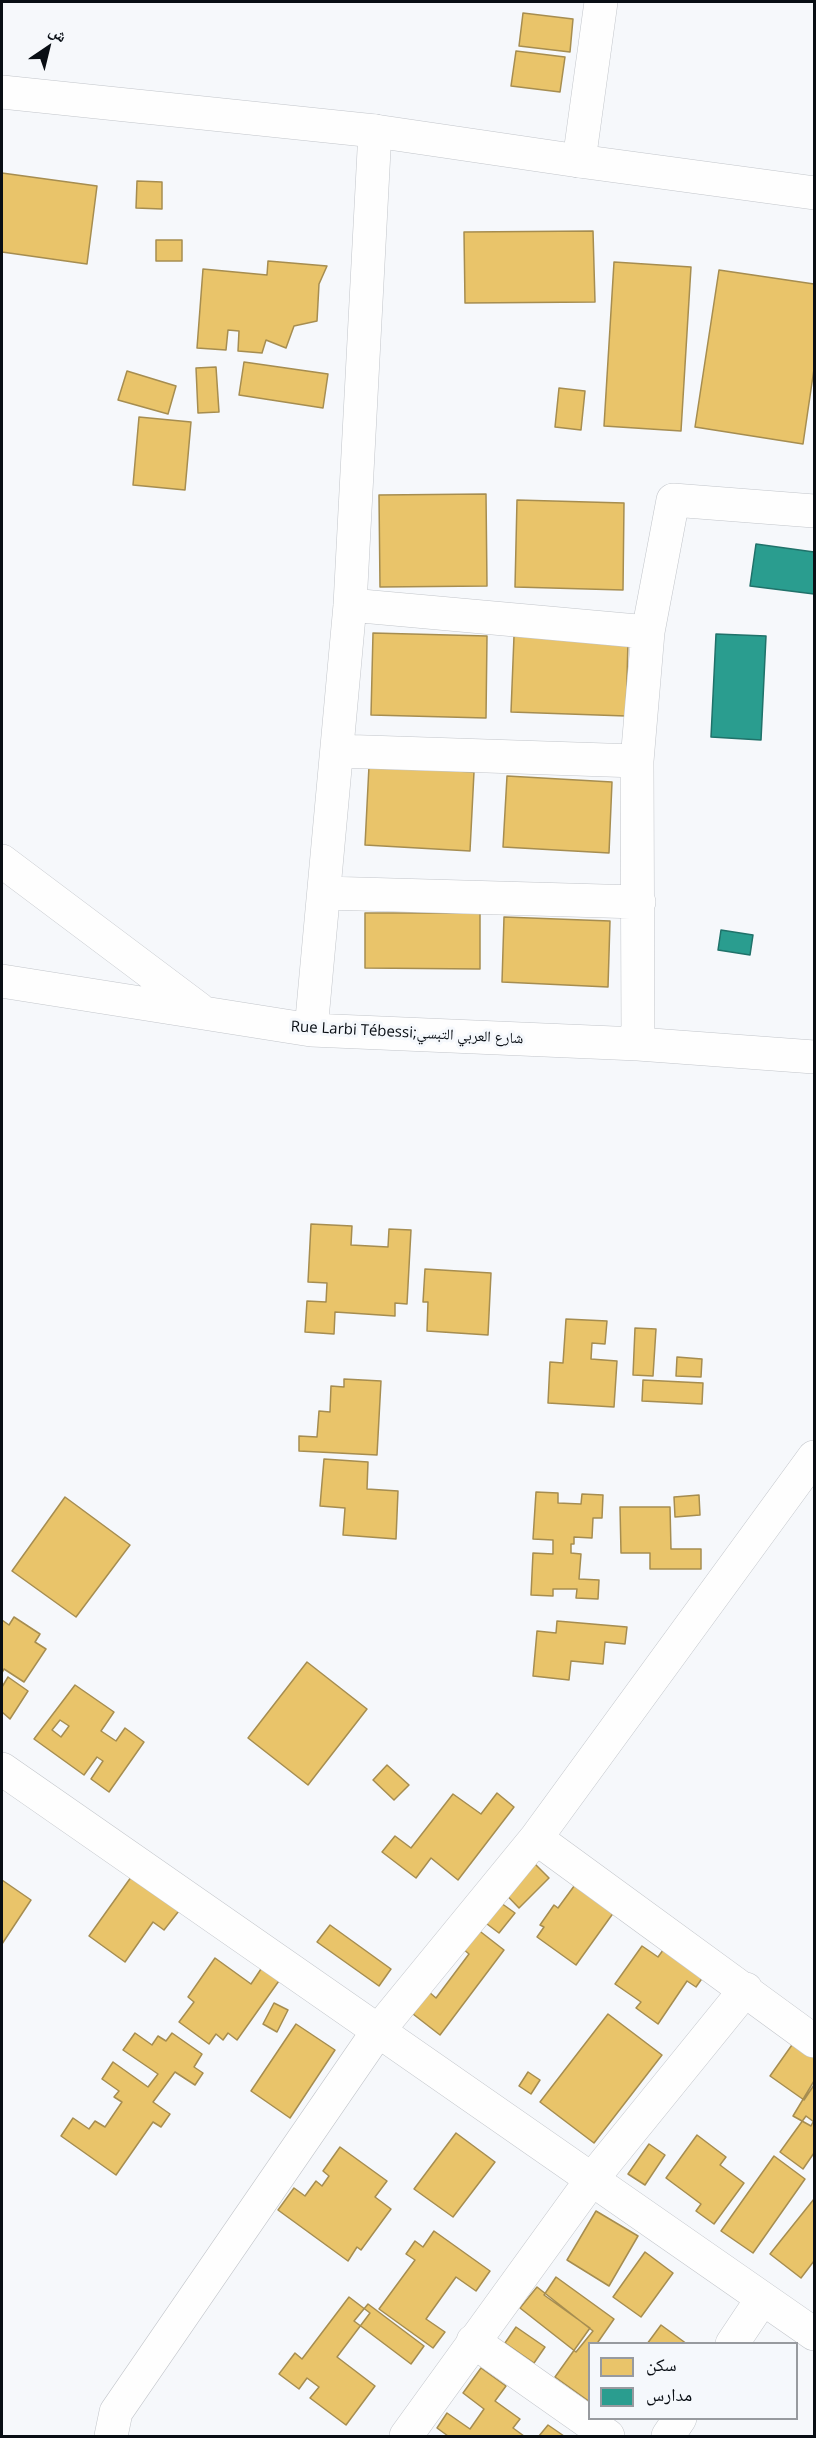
<!DOCTYPE html>
<html>
<head>
<meta charset="utf-8">
<style>
	body { margin:0 }
	#map { position:relative; width:816px; height:2438px; overflow:hidden; background:#f6f8fb; font-family:"Open Sans","Noto Naskh Arabic",sans-serif }
	canvas { display:block }
	.frame { position:absolute; inset:0; border:3px solid #090e14; pointer-events:none }
	.legend { position:absolute; left:588px; top:2342px; width:210px; height:78px; box-sizing:border-box; background:#f5f8fc; border:2px solid #979a9f; margin:0; padding:8px 10px; list-style:none; font-size:18px; color:#090e14 }
	.legend li { display:flex; align-items:center; gap:12px; height:30px }
	.legend b { width:30px; border:2px solid #979a9f }
	.north { position:absolute; left:18px; top:18px; width:60px; height:60px; -webkit-text-stroke:4px #f5f8fc; paint-order:stroke; rotate:35deg; font-size:16px; font-weight:700; line-height:24px; text-align:center; color:#090e14 }
	.north::after { content:''; display:block; margin:auto; width:21px; height:27px; background:#090e14; clip-path:polygon(50% 0,100% 100%,50% 72%,0 100%) }
</style>
</head>
<body>
<div id="map">
<canvas width="816" height="2438"></canvas>
<div class="frame"></div>
<ul class="legend">
<li><b style="height:16px;background:#e9c46a"></b>سكن</li>
<li><b style="height:16px;background:#2a9d8f"></b>مدارس</li>
</ul>
<div class="north">ش</div>
</div>
<script>
const ctx = document.querySelector('canvas').getContext('2d');
ctx.lineJoin = 'round';
function fillPath(path, color) { ctx.fillStyle = color; ctx.fill(path, 'evenodd'); }
function trace(path, color, width, dash) { ctx.strokeStyle = color; ctx.lineWidth = width; ctx.lineCap = dash ? 'butt' : 'round'; ctx.setLineDash(dash || []); ctx.stroke(path); }
function write(font, color, halo, rows, align = 'center') {
  ctx.font = font + ' "Open Sans","Noto Naskh Arabic",sans-serif'; ctx.lineWidth = 6; ctx.setLineDash([]); ctx.textBaseline = 'middle'; ctx.strokeStyle = halo; ctx.fillStyle = color; for (const [text, x, y, turn = 0] of rows) {
    ctx.save(); ctx.translate(x, y); ctx.rotate((+turn || 0) * Math.PI / 180); ctx.textAlign = isNaN(turn) ? turn : align; if (halo) ctx.strokeText(text, 0, 0); ctx.fillText(text, 0, 0); ctx.restore();
  }
}
const homes = new Path2D(`
	M523,13L573,19L570,52L519,46Z
	M516,51L565,57L560,92L511,86Z
	M2,173L97,186L87,264L2,252Z
	M137,181L162,182V209L136,208Z
	M593,231L595,302L465,303L464,232Z
	M156,240H182V261H156Z
	M268,261L327,266L319,284L317,321L294,326L286,348L266,340L262,353L238,351L239,331L228,330L226,350L197,348L203,269L267,275Z
	M614,262L691,267L681,431L604,426Z
	M719,270L814,284V369L803,444L695,427Z
	M244,362L328,374L323,408L239,395Z
	M216,367L219,412L198,413L196,368Z
	M127,371L176,386L168,414L118,400Z
	M559,388L585,391L581,430L555,427Z
	M139,417L191,422L185,490L133,485Z
	M486,494L487,586L380,587L379,495Z
	M517,500L624,503L623,590L515,587Z
	M373,633L487,636L486,718L371,715Z
	M514,636L628,641L626,716L511,712Z
	M369,766L474,772L470,851L365,845Z
	M507,776L612,782L609,853L503,847Z
	M365,913H480V969L365,968Z
	M504,917L610,921L608,987L502,982Z
	M311,1224L352,1226L351,1245L388,1247L389,1229L411,1230L407,1304L395,1303V1316L335,1312L334,1334L305,1332L307,1301L326,1302L327,1283L308,1282Z
	M425,1269L491,1273L488,1335L427,1331L428,1302H423Z
	M566,1319L607,1321L605,1344L592,1343L591,1359L617,1361L614,1407L548,1403L550,1362L563,1363Z
	M635,1328L656,1329L653,1376L633,1375Z
	M677,1357L702,1359L701,1377L676,1376Z
	M344,1379L381,1381L377,1455L299,1451V1436L317,1437L319,1411L330,1412L331,1386L344,1387Z
	M643,1380L703,1383L702,1404L642,1401Z
	M324,1459L368,1462L367,1489L398,1491L396,1539L343,1535L345,1508L320,1506Z
	M536,1492L558,1493V1503L581,1504L582,1494L603,1495L602,1518H593L592,1538L574,1537V1544H571V1553L581,1554L579,1579L599,1580L598,1599L576,1598L577,1589H553V1596L531,1595L533,1553L553,1554V1540L533,1539Z
	M699,1495L700,1515L675,1517L674,1497Z
	M65,1497L130,1545L76,1617L12,1571Z
	M620,1507H670L671,1549H701V1569H650V1553H621Z
	M14,1617L40,1634L35,1642L46,1649L24,1682L4,1669L2,1673V1620L9,1625Z
	M557,1621L627,1627L625,1644L605,1642L603,1664L571,1661L569,1680L533,1676L537,1631L556,1633Z
	M307,1662L367,1709L308,1785L248,1738Z
	M8,1677L28,1691L10,1719L2,1712V1687Z
	M75,1685L114,1712L101,1731L116,1741L125,1728L144,1742L109,1792L91,1779L103,1761L97,1757L84,1775L34,1739ZM60,1720L69,1726L61,1737L52,1730Z
	M387,1765L409,1785L394,1800L373,1780Z
	M497,1793L514,1807L458,1880L431,1858L416,1878L382,1852L395,1836L411,1848L453,1794L481,1814Z
	M522,1851L549,1878L519,1908L493,1881Z
	M134,1873L182,1907L164,1930L153,1922L125,1962L89,1936Z
	M580,1878L619,1905L576,1965L537,1937L544,1927L540,1925L554,1905L558,1908Z
	M2,1880L31,1900L2,1944Z
	M494,1898L515,1913L499,1933L479,1918Z
	M330,1925L391,1969L379,1986L317,1942Z
	M477,1929L504,1950L440,2035L413,2014L429,1992L436,1998L469,1954L462,1948Z
	M669,1942L708,1970L696,1987L687,1981L658,2024L636,2008L641,2002L615,1984L642,1946L658,1957Z
	M215,1958L251,1984L263,1966L281,1978L237,2040L228,2033L223,2040L216,2034L209,2044L179,2022L194,2002L188,1997Z
	M274,2003L288,2010L277,2032L263,2024Z
	M608,2014L662,2055L594,2143L540,2102Z
	M296,2024L335,2050L290,2118L251,2091Z
	M135,2033L152,2045L158,2036L166,2041L172,2033L202,2054L194,2067L203,2073L195,2085L175,2072L153,2102L170,2114L161,2127L153,2122L116,2175L61,2136L73,2118L89,2129L95,2121L105,2127L122,2102L114,2097L119,2091L102,2079L113,2062L148,2087L158,2074L123,2050Z
	M799,2035L814,2045V2085L804,2100L770,2076Z
	M528,2072L540,2080L531,2094L519,2086Z
	M814,2081V2120L811,2126L793,2116Z
	M806,2116L814,2122V2153L803,2169L780,2152Z
	M456,2133L495,2162L453,2217L414,2189Z
	M697,2135L726,2157L720,2165L744,2183L714,2224L696,2211L701,2204L666,2178Z
	M649,2144L665,2155L645,2185L628,2174Z
	M340,2147L387,2181L375,2197L391,2209L361,2250L357,2247L348,2261L278,2210L294,2188L305,2196L316,2181L322,2186L329,2176L323,2171Z
	M774,2156L805,2179L753,2253L721,2231Z
	M814,2199V2261L801,2278L770,2254Z
	M596,2211L638,2236L609,2286L567,2260Z
	M434,2231L490,2271L476,2291L456,2277L426,2319L445,2332L433,2348L379,2309L415,2260L406,2254L415,2241L423,2247Z
	M645,2252L673,2273L641,2317L613,2297Z
	M556,2277L614,2319L598,2342L601,2344H590V2402L555,2377L590,2328L544,2295Z
	M537,2287L593,2331L576,2352L520,2308Z
	M349,2297L370,2313L337,2357L375,2386L346,2425L310,2398L319,2387L307,2378L299,2389L279,2374L295,2353L302,2359Z
	M368,2304L424,2346L411,2364L354,2321Z
	M661,2325L687,2344H647Z
	M516,2327L545,2347L534,2363L505,2343Z
	M481,2368L506,2386L495,2401L520,2419L513,2428L524,2436H448L437,2428L447,2413L470,2429L484,2409L463,2393Z
	M548,2425L564,2436H539Z`);
const schools = new Path2D(`
	M756,544L814,552V594L750,586Z
	M716,634L766,636L761,740L711,737Z
	M721,930L753,935L750,955L718,950Z`);
const minor = new Path2D(`
	M579,161L601,2
	M350,605L648,632
	M337,751L637,761
	M2,861L199,1009
	M324,893L639,902
	M2,981L311,1030L638,1044L814,1057
	M311,1030L350,605L375,131
	M638,1044L637,761L648,632L673,500L814,511
	M2,1769L814,2334
	M536,1838L814,2041
	M473,2341L608,2436
	M732,2344L762,2299
	M111,2436L116,2412L378,2031L536,1838L814,1457
	M406,2436L592,2179L746,1989
	M668,2436L680,2418`);
const major = new Path2D(`
	M2,92L375,131L579,161L814,193`);
const streetNames = [
	["Rue Larbi Tébessi;شارع العربي التبسي",407,1033,3]
];
fillPath(homes, '#e9c46a');
trace(homes, '#a68d50', 1.5);
fillPath(schools, '#2a9d8f');
trace(schools, '#20726a', 1.5);
trace(minor, '#c2c5ca', 34);
trace(major, '#c2c5ca', 34);
trace(minor, '#fefefe', 33);
trace(major, '#fefefe', 33);
write('15px', '#090e14', '#f5f8fc', streetNames);
</script>
</body>
</html>
